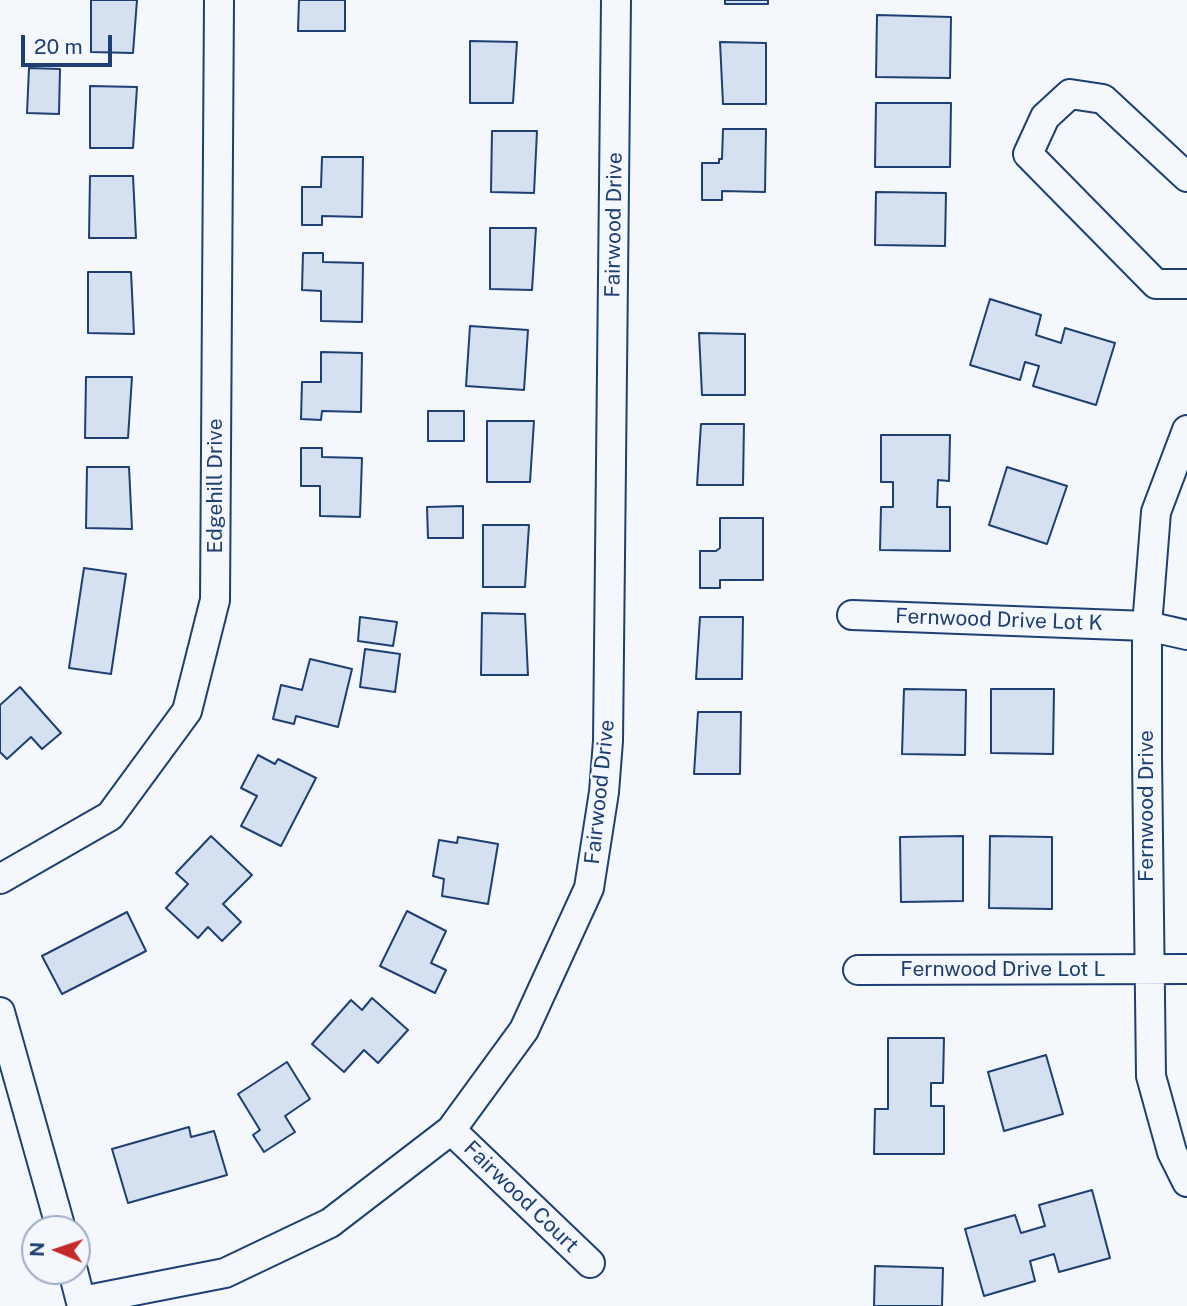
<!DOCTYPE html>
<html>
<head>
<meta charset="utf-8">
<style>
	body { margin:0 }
	#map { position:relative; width:1187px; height:1306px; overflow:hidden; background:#f4f7fb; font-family:"Public Sans",sans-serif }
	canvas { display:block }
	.north { position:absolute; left:21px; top:1215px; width:70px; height:70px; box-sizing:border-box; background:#f4f7fb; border:2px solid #9eadc5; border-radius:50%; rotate:272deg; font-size:19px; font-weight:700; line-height:28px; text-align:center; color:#1d3f73 }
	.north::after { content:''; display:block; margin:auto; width:24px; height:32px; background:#c62828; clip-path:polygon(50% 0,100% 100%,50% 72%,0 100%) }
	.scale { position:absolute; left:21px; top:35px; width:91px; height:32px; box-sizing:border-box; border:4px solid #1d3f73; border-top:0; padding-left:9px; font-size:21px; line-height:24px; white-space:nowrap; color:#1d3f73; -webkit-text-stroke:5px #f4f7fb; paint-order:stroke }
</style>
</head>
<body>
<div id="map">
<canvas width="1187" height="1306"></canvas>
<div class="north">N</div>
<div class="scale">20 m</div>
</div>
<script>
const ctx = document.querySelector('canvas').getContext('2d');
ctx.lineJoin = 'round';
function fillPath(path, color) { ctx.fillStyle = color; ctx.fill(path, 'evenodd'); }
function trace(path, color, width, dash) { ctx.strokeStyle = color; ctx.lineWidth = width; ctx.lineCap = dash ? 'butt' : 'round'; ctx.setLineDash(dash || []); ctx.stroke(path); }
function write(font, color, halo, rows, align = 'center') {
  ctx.font = font + ' "Public Sans",sans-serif'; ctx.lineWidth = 5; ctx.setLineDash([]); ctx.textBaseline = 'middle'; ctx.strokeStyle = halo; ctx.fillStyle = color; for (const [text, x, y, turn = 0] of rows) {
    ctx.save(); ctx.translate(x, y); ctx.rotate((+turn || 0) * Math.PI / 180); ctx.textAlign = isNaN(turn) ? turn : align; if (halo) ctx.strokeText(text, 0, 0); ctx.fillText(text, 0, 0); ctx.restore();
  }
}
const building = new Path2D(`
	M91,0H137L133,53L91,52Z
	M299,0H345V31H298Z
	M725,0H768V4H725Z
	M877,15L951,17L950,78L876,77Z
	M470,41L517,42L513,103H470Z
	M720,42L766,43V104H723Z
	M29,68L60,69L59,114L27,113Z
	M90,86L137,87L133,148H90Z
	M876,103H951L950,167H875Z
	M723,129H766L765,192L722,191V200H702V163H719V159H722Z
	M492,131H537L534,193L491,192Z
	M322,157H363L362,217L322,216V225H302V187H321Z
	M90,176H133L136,238H89Z
	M876,192L946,193L945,246L875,245Z
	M490,228H536L532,290L490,289Z
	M303,253H323V262L363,263L362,322L321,321V291L302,290Z
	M88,272H131L134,334L88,333Z
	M990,299L1041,315L1036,335L1061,343L1065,328L1115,343L1096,405L1033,386L1039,366L1025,362L1020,380L970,365Z
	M470,326L528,330L524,390L466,386Z
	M699,333L745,334V395H702Z
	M321,352L362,353L361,412L322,411L321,420L301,419L302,382H321Z
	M86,377H132L128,438H85Z
	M428,411H464V441H428Z
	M487,421H534L530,482H487Z
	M701,424H744L743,485H697Z
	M881,435H950L949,481L938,480L937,507H950V551L880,550L881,507H893V482H881Z
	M301,448H322V457L362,458L360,517L320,516V486H301Z
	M87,467H129L132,529L86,528Z
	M1007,467L1067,486L1047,544L989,525Z
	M463,506V538H428L427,507Z
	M720,518H763V580H720V588H700V551H716L720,548Z
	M483,525H529L525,587H483Z
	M84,568L126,574L111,674L69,668Z
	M482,613L525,614L528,675H481Z
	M360,617L397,622L393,646L358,641Z
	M700,617H743L742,679H696Z
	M365,649L400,654L395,692L360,687Z
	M310,659L352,669L338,727L296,716L294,724L273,719L281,685L302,690Z
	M20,687L61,733L42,749L31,737L7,759L0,752V705Z
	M904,689L966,690L965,755L902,754Z
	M991,689H1054L1053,754L991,753Z
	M698,712H741L740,774H694Z
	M258,755L275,764L278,759L316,778L281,846L241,826L257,796L241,788Z
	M211,836L252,875L223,904L241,922L222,941L208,927L198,938L166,908L188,884L176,873Z
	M963,836V901L901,902L900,837Z
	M990,836L1052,837V909L989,908Z
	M458,837L498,844L488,904L442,896L444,879L433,876L439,840L457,843Z
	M407,911L446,931L431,963L446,970L435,993L380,966Z
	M127,912L146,951L62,994L42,956Z
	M372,998L408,1030L378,1063L364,1050L344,1072L312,1044L351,1000L362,1010Z
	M888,1038H944L943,1083H931V1106H944V1154H874L875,1109H888Z
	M1046,1055L1063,1114L1004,1131L988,1072Z
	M287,1062L310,1099L285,1116L295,1132L264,1152L253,1135L260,1130L238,1094Z
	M189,1127L191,1137L214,1131L227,1175L128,1203L112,1149Z
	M1092,1190L1110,1258L1059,1272L1054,1254L1030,1261L1035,1281L984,1296L965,1229L1015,1215L1021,1233L1045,1226L1039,1205Z
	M875,1266L943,1268L942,1306H874Z`);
const minor = new Path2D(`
	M1187,177L1103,99L1070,94L1045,117L1028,154L1156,284H1187
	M1187,430L1156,512L1147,626V756L1151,1076L1172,1152L1187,1182
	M852,615L1147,626L1187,635
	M0,879L110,816L187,711L215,600L219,0
	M858,970L1187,969
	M0,1012L61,1229
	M451,1130L590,1263
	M73,1271L82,1306
	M82,1301L225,1273L330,1223L451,1130L524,1030L589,888L604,792L608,741L616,0`);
const streetNames = [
	["Fairwood Drive",614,225,-89],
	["Edgehill Drive",216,486,-90],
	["Fernwood Drive Lot K",999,620,2],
	["Fairwood Drive",600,792,-84],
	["Fernwood Drive",1147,806,-90],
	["Fernwood Drive Lot L",1003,970],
	["Fairwood Court",521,1197,44]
];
fillPath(building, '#d5e0f0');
trace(building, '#1d3f73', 2);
trace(minor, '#1d3f73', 32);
trace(minor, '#f4f7fb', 28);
write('21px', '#1d3f73', '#f4f7fb', streetNames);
</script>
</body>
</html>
